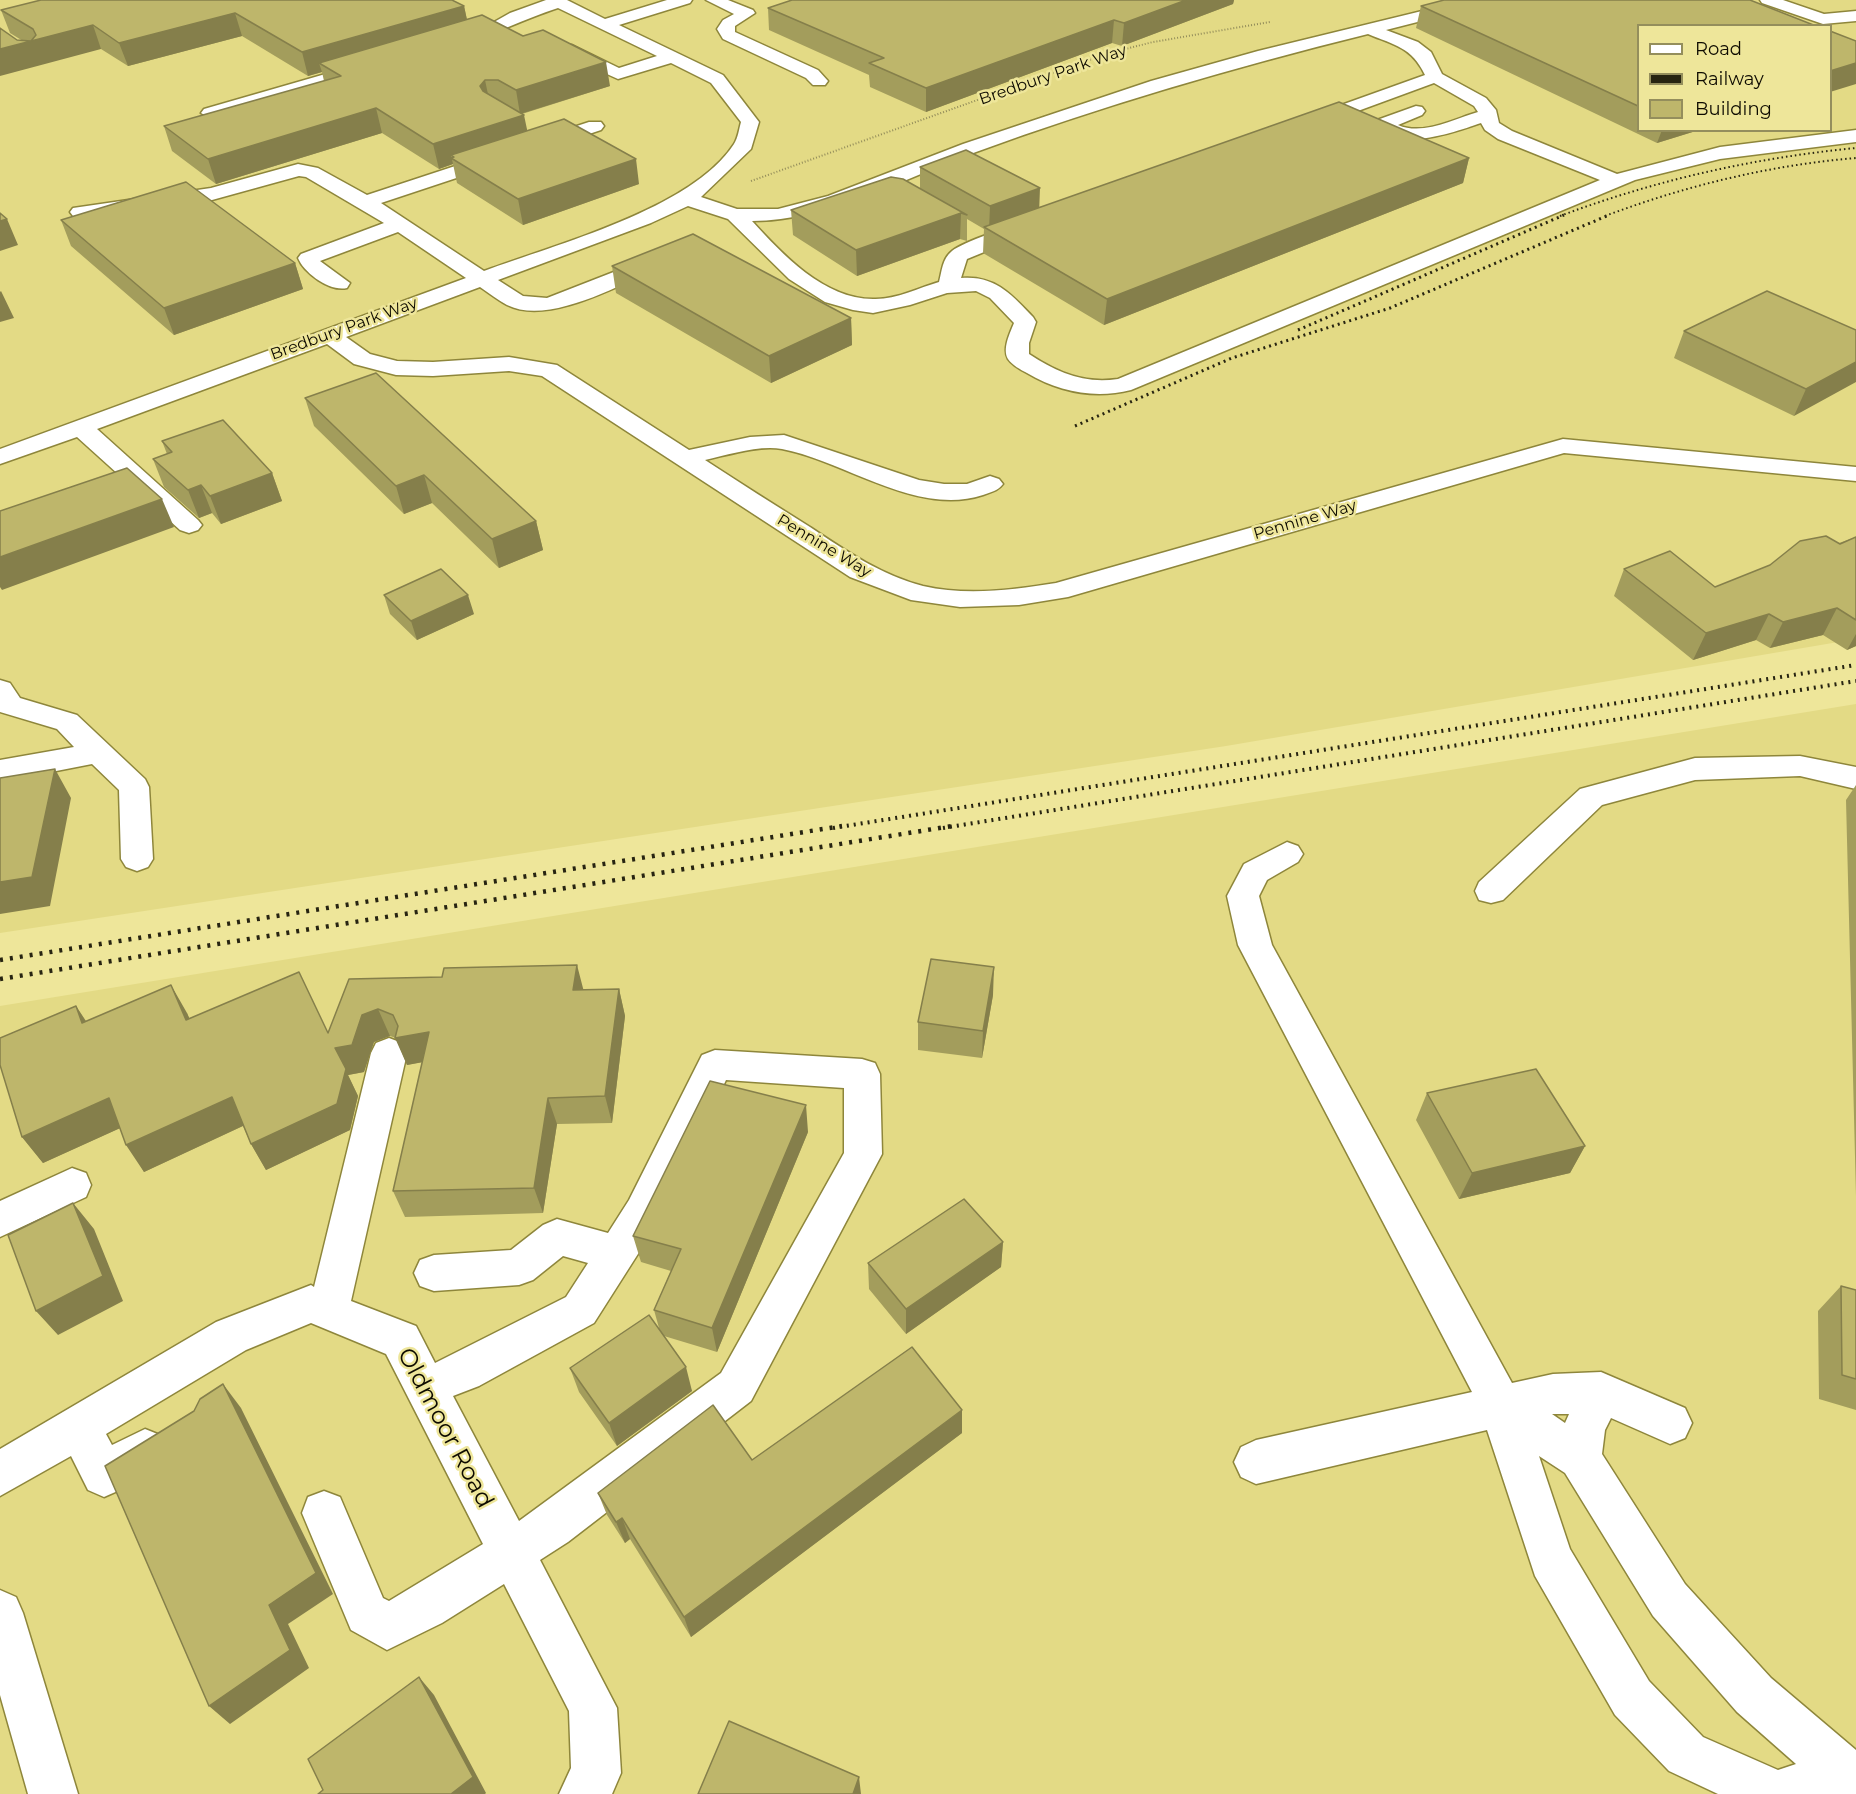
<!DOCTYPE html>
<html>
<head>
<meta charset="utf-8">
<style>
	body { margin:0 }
	#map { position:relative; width:1856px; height:1794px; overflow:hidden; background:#eee69a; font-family:Montserrat,sans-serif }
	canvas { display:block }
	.legend { position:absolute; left:1637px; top:24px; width:195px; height:108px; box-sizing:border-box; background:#eee69a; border:2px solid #948e5c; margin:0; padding:8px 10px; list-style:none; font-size:18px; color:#0e0b00 }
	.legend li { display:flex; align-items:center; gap:12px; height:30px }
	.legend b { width:30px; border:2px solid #948e5c }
</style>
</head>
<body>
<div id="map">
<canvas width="1856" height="1794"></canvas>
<ul class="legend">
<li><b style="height:8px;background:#fff"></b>Road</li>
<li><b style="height:8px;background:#272411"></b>Railway</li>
<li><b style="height:16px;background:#beb66b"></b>Building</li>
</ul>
</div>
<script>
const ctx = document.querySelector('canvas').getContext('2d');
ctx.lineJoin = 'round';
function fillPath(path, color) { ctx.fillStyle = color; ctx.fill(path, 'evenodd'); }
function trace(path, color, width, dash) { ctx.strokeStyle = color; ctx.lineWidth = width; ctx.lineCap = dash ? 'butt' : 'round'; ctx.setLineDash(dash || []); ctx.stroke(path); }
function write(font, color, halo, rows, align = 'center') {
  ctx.font = font + ' Montserrat,sans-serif'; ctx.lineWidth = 5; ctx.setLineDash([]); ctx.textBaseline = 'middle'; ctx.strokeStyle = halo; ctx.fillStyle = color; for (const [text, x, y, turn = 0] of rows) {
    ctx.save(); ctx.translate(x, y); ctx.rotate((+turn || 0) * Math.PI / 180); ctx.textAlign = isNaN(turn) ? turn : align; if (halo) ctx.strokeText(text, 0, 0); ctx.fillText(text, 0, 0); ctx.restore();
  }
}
const built = new Path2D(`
	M0,0H1856V639L1226,746L0,933ZM1638,26H1830V130H1638Z
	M1856,704V1794H0V1006Z`);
const path = new Path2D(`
	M751,181L1106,54L1153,42L1270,22`);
const minor = new Path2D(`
	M546,0H567L605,19L667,0H692L690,3L619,25L723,75L759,122L751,149L701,197L737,209H778L828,196L963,144L1151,81L1258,51L1467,0H1494L1492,3L1386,30L1418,42L1431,52L1442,74L1486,98L1496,110L1499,123L1512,131L1617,174L1720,147L1856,130V142L1720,159L1635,180L1131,390C1095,399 1059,392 1027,373C1021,370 1012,365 1008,359C1002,349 1010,333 1014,323L990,298L976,291L947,293L910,305L873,313L853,310L825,302L789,279L728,219L688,206L651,223L498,280L523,296L547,298L647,259H661L664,263L661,267C621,284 549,326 507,305C498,300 489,293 480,287L346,337L370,354L397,361L433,362L509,357L557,365L689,450L750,437L784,435L919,480L944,484H967L990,476L999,479L1003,484C998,491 991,492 983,495C917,517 845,461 782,449C758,445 728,455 705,460C740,483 775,505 810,527C846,551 881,575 923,586C966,596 1013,590 1056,583L1563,439L1856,467V481L1564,453L1068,597L1019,605L960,607L911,600L850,577L542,376L509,371L433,376L396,375L354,364L327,344L97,429L198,520L202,525L198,530L189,533L180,530L77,437L0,464V449L466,278L398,232L320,261L350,283L347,288C330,292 304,273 298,258L301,254L384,223L306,177L299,176L212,200L80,218L73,216L70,212L73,208L211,188L298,164L318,168L367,195L589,122H601L604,126L601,130L381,203L484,271C556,244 692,209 734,144C738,138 739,129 741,122L711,83L671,63L618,79L560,53L558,49L560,45H572L619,68L657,56L558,8C524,19 494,35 459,44L451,39L453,35L487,26L510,13ZM1368,34C1394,45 1412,47 1425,75L1305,118L1302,122L1305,126H1317L1434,83L1474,106L1478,112C1454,119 1423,136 1398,125L1422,115L1425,111L1422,107L1416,106L1377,120L1374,124C1395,154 1455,132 1481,123L1485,130L1498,139L1600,180L1118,379C1084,384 1058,373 1029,354V343L1036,322L1033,317C1012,295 995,275 961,278L967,259L1033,232L1036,228L1033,224C1020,221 963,242 952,251C942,259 942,271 939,282C918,288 895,300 873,299C824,299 782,254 752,221C829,221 904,178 976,152C1104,105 1235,67 1368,34Z
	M706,0H728L753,10L755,13L735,26V32L818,70L828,81L825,85H813L806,78L723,39L717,29L723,20L734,14Z
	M1760,0H1783L1824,14L1856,11V21L1823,24L1762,3Z
	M367,62L373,63L376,67L373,71L210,118L201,113L204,109Z
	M0,680L10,683L20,698L77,715L145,779L149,787L153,859L148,867L137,871L126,867L121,859L119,790L92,764L0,782V760L74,747L57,729L0,712Z
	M1800,756L1856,767V789L1800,776L1695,780L1602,805L1503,900L1491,903L1479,900L1475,891L1479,882L1580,789L1695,758Z
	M1287,842L1298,846L1303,854L1298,862L1267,880L1259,896L1272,945L1512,1383L1553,1374L1601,1372L1685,1408L1692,1423L1685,1438L1670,1444L1611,1418L1605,1430L1602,1454L1685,1584L1771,1678L1856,1750V1794H1718L1669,1771L1615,1715L1535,1576L1487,1430L1256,1484L1241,1477L1234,1462L1241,1447L1256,1440L1472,1392L1238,945L1227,896L1244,864ZM1552,1414H1569L1565,1423ZM1539,1456L1565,1473L1653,1616L1737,1712L1796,1764L1778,1770L1703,1737L1649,1681L1570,1549Z
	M389,1038L402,1043L407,1053L351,1301L416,1326L435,1363L566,1297L588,1263L563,1256L533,1280L519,1285L434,1291L420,1286L414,1273L420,1260L434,1255L511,1250L543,1225L557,1219L608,1233L629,1200L702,1055L715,1050L862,1059L875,1063L880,1074L882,1154L751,1401L568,1542L540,1560L617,1708L621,1773L612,1794H559L571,1768L569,1711L504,1584L442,1623L387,1650L351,1630L302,1513L308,1497L324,1491L340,1497L383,1598L389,1601L483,1544L386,1354L311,1323L246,1350L106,1434L112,1445L145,1429L160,1435L167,1450C157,1474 128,1487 104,1497L88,1490L71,1456L0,1496V1449L216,1322L311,1285L314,1287L371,1053L376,1043ZM726,1080L844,1088V1153L721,1373L519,1521L453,1396L479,1386L594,1323L657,1224Z
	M72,1168L86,1173L91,1185L86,1197L0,1237V1201Z
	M0,1590L16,1597L23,1613L78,1794H28L0,1695Z`);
const railFar3 = new Path2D(`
	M1560,216C1656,180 1753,158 1856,148
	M1605,216C1685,186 1770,165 1856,158`);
const railFar2 = new Path2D(`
	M1298,330L1564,215
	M1075,426L1232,358L1390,308L1609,215`);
const railFar1 = new Path2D(`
	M833,828L1856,665
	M943,828L1856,681`);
const rail = new Path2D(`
	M0,960L842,826
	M0,979L952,826`);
const wall = new Path2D(`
	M792,0H1234L1233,4L1122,46L1112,43L926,112L870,87L869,75L769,30L768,8Z
	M464,6L467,20L610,86L522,114L527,131L639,184L523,225L457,183L453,164L439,169L382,133L216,184L172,151L164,126L324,81L322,72L308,76L242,36L128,66L101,49L23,41L10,33L1,10Z
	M1421,6L1638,26V130H1699L1657,143L1416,28Z
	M1469,158L1463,183L1104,325L983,253L984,229L967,219V241L960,239L857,276L793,235L791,210L920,189V167L1039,207Z
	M61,220L295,263L303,289L174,335L71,246Z
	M612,266L851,318L852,345L771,383L616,293Z
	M1856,330L1794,416L1674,358L1684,331Z
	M305,398L536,521L543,550L499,568L432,503L404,514L314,426Z
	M162,441L272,473L282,501L221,524L212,513L199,518L164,487L153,459L167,454Z
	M1856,537V646L1847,650L1823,635L1770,648L1756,640L1693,660L1614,596L1624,569L1715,587Z
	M384,595L474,614L417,640L390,614Z
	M1856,785V1196L1846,800Z
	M349,979L583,990L619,989L625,1016L612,1123L557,1124L543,1213L405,1217L393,1191L422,1062L407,1065L396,1038L390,1036L374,1042L364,1072L348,1075L358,1096L350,1130L266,1170L251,1144L243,1126L144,1172L120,1128L43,1163L22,1137L76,1006L86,1021L187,1013L189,1018L328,1033Z
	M993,995L982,1058L918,1050V1022Z
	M1427,1093L1585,1146L1570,1173L1459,1199L1416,1120Z
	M808,1132L717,1352L664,1336L692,1391L617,1446L579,1392L570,1368L659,1328L654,1310L671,1271L641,1262L633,1236Z
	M1003,1242L1001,1267L906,1334L869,1289L868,1263Z
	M1841,1286L1856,1290V1410L1819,1399L1818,1311Z
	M962,1433L691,1637L630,1539L625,1543L607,1515L598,1493L752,1460Z`);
const shadedWall = new Path2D(`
	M1186,0H1234L1233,4L1122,46L1124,23Z
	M464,6L469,29L319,63L322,72L308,76L302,52Z
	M235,13L242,36L128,66L119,43Z
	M1114,20L1112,43L926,112V88Z
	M93,25L101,49L0,76V49Z
	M606,62L610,86L520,114L516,90Z
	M1856,63V84L1830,92V71Z
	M485,80L490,104L480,86Z
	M376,108L382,133L216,184L208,159Z
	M524,115L529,139L454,157L451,155L453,164L439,169L433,144Z
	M1662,130H1699L1657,143Z
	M1469,158L1463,183L1104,325L1107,299Z
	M636,159L639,184L523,225L518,199Z
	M1040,188L1039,214L989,230L990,206Z
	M961,213L960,239L857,276L856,250Z
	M7,219L18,245L0,251V221Z
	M295,263L303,289L174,335L164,308Z
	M1,291L14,318L0,322V292Z
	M851,318L852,345L771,383L769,356Z
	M1856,362V382L1794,416L1806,389Z
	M272,473L282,501L221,524L210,496Z
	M424,475L432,503L404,514L396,486Z
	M201,485L212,513L199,518L188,490Z
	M162,499L174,527L2,590L0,587V557Z
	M536,521L543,550L499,568L492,539Z
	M468,595L474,614L417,640L411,621Z
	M1837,608L1823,635L1770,648L1783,622Z
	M1769,614L1756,640L1693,660L1706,633Z
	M1856,634V646L1847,650Z
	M55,769L71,798L50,906L0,914V882Z
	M577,965L584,992L573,990Z
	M994,967L993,995L982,1058L983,1031Z
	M171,985L187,1013L202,1047L186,1020Z
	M619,989L625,1016L612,1123L605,1096Z
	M76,1006L94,1034L82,1023Z
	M378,1009L390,1036L374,1042L364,1072L348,1075L358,1096L350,1130L266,1170L251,1144L335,1048L362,1015Z
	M429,1032L440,1059L407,1065L395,1038Z
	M232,1097L247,1124L144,1172L126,1145Z
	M109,1098L127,1125L43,1163L22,1137Z
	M548,1098L557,1124L543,1213L534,1188Z
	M806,1105L808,1132L717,1352L712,1328Z
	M1585,1146L1570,1173L1459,1199L1472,1173Z
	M73,1203L94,1229L123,1301L58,1335L36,1311Z
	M1003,1242L1001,1267L906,1334V1309Z
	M686,1367L692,1391L617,1446L609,1423Z
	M223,1384L241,1408L333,1594L288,1624L309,1668L230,1724L209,1706L269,1605Z
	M962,1410V1433L691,1637L684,1617Z
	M622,1518L630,1539L625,1543L616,1522Z
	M419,1677L434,1695L486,1793L485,1794H451Z
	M859,1777L861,1794H853Z`);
const building = new Path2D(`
	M41,0H452L464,6L302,52L235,13L119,43L93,25L0,49V28L17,40L31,41L36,35L33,29L1,10Z
	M792,0H1186L1124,23L1114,20L926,88L869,63L884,58L768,8Z
	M1444,0H1750L1816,26H1638V106L1421,6Z
	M482,15L523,36L543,30L606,62L516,90L498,80H485L480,86L483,91L524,115L433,144L376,108L208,159L164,126L341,76L319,63Z
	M1830,31L1856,41V63L1830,71Z
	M1339,102L1469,158L1107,299L984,227Z
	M564,119L636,159L518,199L451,158L454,157L451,155Z
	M966,150L1040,188L990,206L920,167Z
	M891,177L903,179L967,215L961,213L856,250L791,210Z
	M186,182L295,263L164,308L61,220Z
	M0,213L7,219L0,221Z
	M693,234L851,318L769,356L612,266Z
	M1767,291L1856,330V362L1806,389L1684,331Z
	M376,373L536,521L492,539L424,475L396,486L305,398Z
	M223,420L272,473L210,496L201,485L188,490L153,459L172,452L162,441Z
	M127,468L162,499L0,557V511Z
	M1826,536L1840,544L1856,537V620L1837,608L1783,622L1769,614L1706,633L1624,569L1670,551L1715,587L1770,565L1800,541Z
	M441,569L468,595L411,621L384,595Z
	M55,769L32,877L0,882V778Z
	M931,959L994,967L983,1031L918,1022Z
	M577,965L573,990L619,989L605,1096L548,1098L534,1188L393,1191L429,1032L395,1038L398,1026L393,1015L378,1009L362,1015L352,1045L335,1048L346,1069L337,1104L251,1144L232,1097L126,1145L109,1098L22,1137L0,1065V1038L76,1006L82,1023L171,985L186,1020L299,972L328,1033L349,979L442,977L444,968Z
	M1536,1069L1585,1146L1472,1173L1427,1093Z
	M710,1081L806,1105L712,1328L654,1310L681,1249L633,1236Z
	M964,1199L1003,1242L906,1309L868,1263Z
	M73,1203L103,1276L36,1311L8,1235Z
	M1841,1286L1856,1290V1379L1842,1375Z
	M649,1315L686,1367L609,1423L570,1368Z
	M912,1347L962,1410L684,1617L622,1518L616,1522L598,1493L713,1405L752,1460Z
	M223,1384L316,1573L269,1605L290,1650L209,1706L105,1466L194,1411L200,1399Z
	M419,1677L473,1777L451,1794H318L323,1790L308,1759Z
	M729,1721L859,1777L853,1794H698Z`);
const farStreetnames = [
	["Bredbury Park Way",1053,75,-19],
	["Bredbury Park Way",344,329,-20],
	["Pennine Way",1305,520,-16],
	["Pennine Way",824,546,31]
];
const nearStreetnames = [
	["Oldmoor Road",445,1428,62]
];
fillPath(built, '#e3da85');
trace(minor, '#8e863b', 3);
trace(path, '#928c5a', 2, [1, 2]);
fillPath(minor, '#fff');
trace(railFar3, '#272411', 2, [1.5, 3]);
trace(railFar2, '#272411', 3, [2, 4]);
trace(railFar1, '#272411', 4, [2, 5]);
trace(rail, '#272411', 4.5, [3, 7]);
fillPath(wall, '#a39d5c');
fillPath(shadedWall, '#857f4b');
fillPath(building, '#beb66b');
trace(building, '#857f4b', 1.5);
write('16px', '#0e0b00', '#eee69a', farStreetnames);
write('24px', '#0e0b00', '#eee69a', nearStreetnames);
</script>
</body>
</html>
